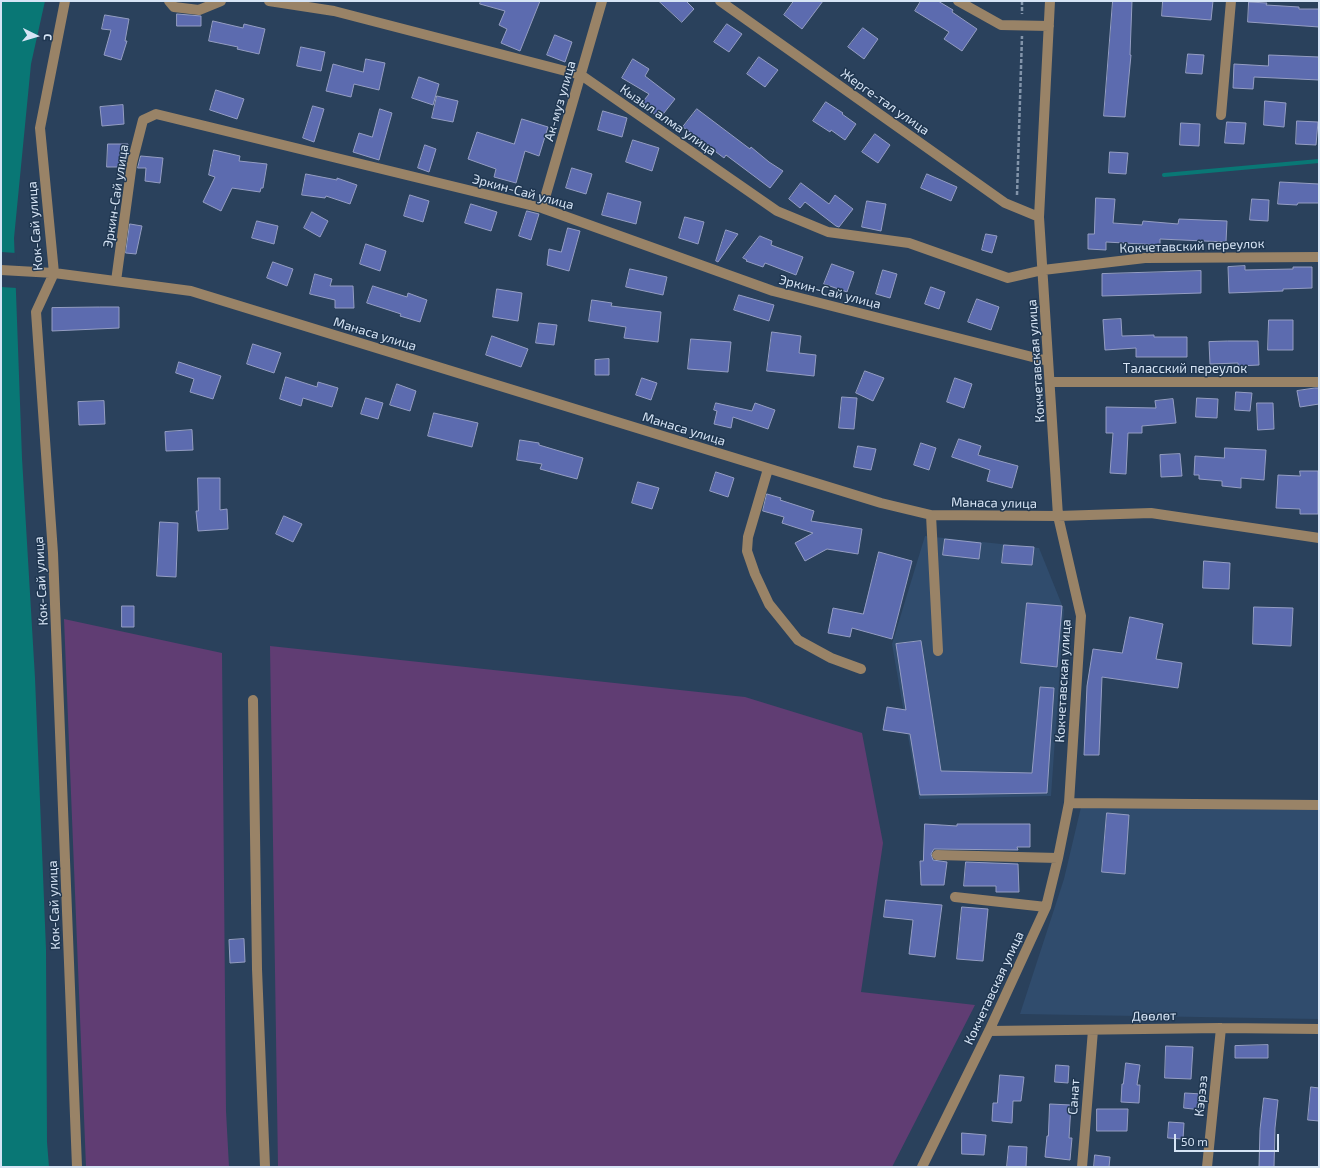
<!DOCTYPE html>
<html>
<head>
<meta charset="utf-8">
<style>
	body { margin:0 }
	#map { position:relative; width:1320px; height:1168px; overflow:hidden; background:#2a415c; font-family:"Exo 2",sans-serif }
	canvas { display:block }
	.frame { position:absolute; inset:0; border:2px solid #d6e4f5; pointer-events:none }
	.north { position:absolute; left:16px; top:16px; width:40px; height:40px; -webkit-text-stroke:3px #203751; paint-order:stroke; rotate:95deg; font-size:11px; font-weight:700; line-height:16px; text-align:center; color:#d6e4f5 }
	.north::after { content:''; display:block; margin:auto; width:14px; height:18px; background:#d6e4f5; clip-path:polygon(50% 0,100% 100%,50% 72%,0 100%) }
	.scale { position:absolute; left:1174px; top:1134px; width:105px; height:18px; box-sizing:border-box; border:2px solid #d6e4f5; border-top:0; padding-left:5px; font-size:12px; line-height:14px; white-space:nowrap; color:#d6e4f5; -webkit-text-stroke:3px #203751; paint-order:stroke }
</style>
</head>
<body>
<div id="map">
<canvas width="1320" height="1168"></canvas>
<div class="frame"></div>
<div class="north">С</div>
<div class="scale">50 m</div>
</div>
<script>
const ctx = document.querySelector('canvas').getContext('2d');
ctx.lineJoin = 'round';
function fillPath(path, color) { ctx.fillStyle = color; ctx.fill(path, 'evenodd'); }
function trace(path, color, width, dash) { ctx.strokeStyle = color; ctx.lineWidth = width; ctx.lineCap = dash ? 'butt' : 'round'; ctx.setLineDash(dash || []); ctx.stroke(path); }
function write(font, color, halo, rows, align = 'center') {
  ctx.font = font + ' "Exo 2",sans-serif'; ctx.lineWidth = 3; ctx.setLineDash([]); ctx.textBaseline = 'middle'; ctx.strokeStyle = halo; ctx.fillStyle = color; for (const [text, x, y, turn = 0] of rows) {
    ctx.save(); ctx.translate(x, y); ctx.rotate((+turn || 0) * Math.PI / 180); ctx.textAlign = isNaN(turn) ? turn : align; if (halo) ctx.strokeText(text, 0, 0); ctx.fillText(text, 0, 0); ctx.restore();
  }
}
const built = new Path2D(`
	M925,536L1039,548L1064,610L1051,796L919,799L892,644Z
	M1082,803L1319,808V1019L1020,1014L1064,879Z`);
const green = new Path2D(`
	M64,619L222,653L226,1111L229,1167H86Z
	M270,646L745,697L862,733L883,843L861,992L975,1005L892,1167H278Z`);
const water = new Path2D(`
	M1,1H45L31,64L14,238L22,458L35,678L46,949L47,1142L49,1167H1Z`);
const pier = new Path2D(`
	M1,252L16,253L17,288L1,287Z`);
const stream = new Path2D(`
	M1164,175L1319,161`);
const building = new Path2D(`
	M481,1H540L520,51L501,43L507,29L499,25L505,11L480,4Z
	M659,1H686L694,9L682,22Z
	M794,1H823L802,29L784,15Z
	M921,1H938L953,10L952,12L977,29L962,51L944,39L949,32L915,11Z
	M1113,1H1132L1130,55H1131L1125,117L1104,116Z
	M1163,1H1213L1211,20L1162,16Z
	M1249,2L1267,3L1266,5L1299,7V9H1319V27L1248,22Z
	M177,14L201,16V26H177Z
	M105,15L129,19L125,41H127L121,60L104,55L111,30L102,29Z
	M213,21L243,28L244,24L265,29L259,54L237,49L238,47L209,41Z
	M727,24L742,34L729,52L714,42Z
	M863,28L878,39L864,59L848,47Z
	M555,35L572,42L565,62L547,55Z
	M301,47L325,52L321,71L297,66Z
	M1188,54L1204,55L1202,74L1186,73Z
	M1269,55L1319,57V80L1254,77L1253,89L1233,88L1234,64L1268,66Z
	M759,57L778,70L765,87L747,74Z
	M366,59L385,63L379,90L354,84L351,97L326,91L333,64L363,72Z
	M633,59L649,69L645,76L675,99L660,118L641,104L649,94L622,78Z
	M419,77L439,84L433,105L412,98Z
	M216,90L244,99L237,119L210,110Z
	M437,96L458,101L453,122L432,118Z
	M1265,101L1286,103L1284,127L1264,125Z
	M826,102L843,113L842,114L856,124L845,140L831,130L830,132L813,121Z
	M123,105L124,124L102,126L100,107Z
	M313,106L324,109L314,142L303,138Z
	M380,109L392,113L379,160L353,152L359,133L372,137Z
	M697,109L750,149L751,147L769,162L783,171L770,188L726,155L724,158L683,127Z
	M603,111L627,118L622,137L598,130Z
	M522,119L548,127L539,156L525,151L516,183L494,177L496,169L468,159L477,132L514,144Z
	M1297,121L1318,122L1316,145L1296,144Z
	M1227,122L1246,123L1244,144L1225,143Z
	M1181,123L1200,124L1199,146L1180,145Z
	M875,134L890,145L878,163L862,152Z
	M633,140L659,148L652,171L626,162Z
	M108,144H128L125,167H107Z
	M425,145L436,149L429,172L418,168Z
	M214,150L240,156L239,161L267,164L263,188H261L260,192L232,188L221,211L203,202L215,177L209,175Z
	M1110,152L1128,153L1126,174L1109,173Z
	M141,156L163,158L160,183L145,181L146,168H138Z
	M572,168L592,174L586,194L566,188Z
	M306,174L337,180V178L357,185L350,204L326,196L325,198L302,195Z
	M927,174L957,187L951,201L921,188Z
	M1280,182L1319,184V203H1298L1297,205L1278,204Z
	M801,183L829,204L835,195L853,209L839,227L836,226L805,202L800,208L789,199Z
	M608,193L641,202L636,224L602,215Z
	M410,195L429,201L423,222L404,216Z
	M1096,198L1115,199L1113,223L1142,225L1143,221L1178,224L1179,219L1227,221L1226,242L1160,239V245L1106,242V250L1088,249V234H1094Z
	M1252,199L1269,200L1268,221L1250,220Z
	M867,201L886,204L881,231L862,227Z
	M471,204L497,212L491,231L465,223Z
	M527,211L539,214L531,240L519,236Z
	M312,212L328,221L320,237L304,228Z
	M685,217L704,222L698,244L679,238Z
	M257,221L278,226L274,244L252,238Z
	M130,224L142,226L136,254L126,253Z
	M568,228L580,231L569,271L547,265L549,249L561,252Z
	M726,230L738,234L718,262L716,261Z
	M986,234L997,236L992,253L982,250Z
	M760,236L772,241L771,245L803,257L796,275L765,263L763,267L746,261L747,260L743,258Z
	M366,244L386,251L380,271L360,264Z
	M273,262L293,269L287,286L267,278Z
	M832,264L854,272L847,292L824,284Z
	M1245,266V270L1293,269V267H1312V288L1283,289V291L1229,293L1228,267Z
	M630,269L667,277L663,295L626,287Z
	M883,270L897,274L890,298L876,294Z
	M1201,271V293L1102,296V274Z
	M315,274L332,279L330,286H353L354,308H335V300L310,294Z
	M373,286L407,297L408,293L427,300L420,322L400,316L401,314L367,303Z
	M931,287L945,292L939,309L925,304Z
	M497,289L522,293L518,321L493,317Z
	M739,295L774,305L769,321L734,310Z
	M977,299L999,307L991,330L968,322Z
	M592,300L612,303L611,306L661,312L658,342L624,338L626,327L589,321Z
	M100,307H119V328L52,331V308Z
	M1121,319L1122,336L1154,335V337H1187V357H1136V348L1105,350L1103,320Z
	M1269,320H1293V350H1268Z
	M539,323L557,325L554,345L536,343Z
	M772,332L801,336L799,353L816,355L814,376L767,371Z
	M492,336L528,349L521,367L486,355Z
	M691,339L731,342L728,372L688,369Z
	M1228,341H1258L1259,365L1238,366V363L1210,364L1209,342Z
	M253,344L281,353L274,373L247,364Z
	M609,359V375H595V360Z
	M179,362L221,376L213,399L190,392L194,379L176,373Z
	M865,371L884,378L873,401L856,393Z
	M286,377L317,387L318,382L338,388L332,407L303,398L301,406L280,399Z
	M642,378L657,383L651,400L636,395Z
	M955,378L972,384L964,408L947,402Z
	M397,384L416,391L410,411L390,405Z
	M1315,388H1319V404L1300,407L1297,391Z
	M1236,392L1252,393L1250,411L1235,410Z
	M842,397L857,398L854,429L839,428Z
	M366,398L383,403L378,419L361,414Z
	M1197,398L1218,399L1217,418L1196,417Z
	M1173,399L1176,423L1142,426V433H1128L1126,474L1110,473L1113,433H1106V407L1156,408L1155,401Z
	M104,401L105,424L79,425L78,402Z
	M716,403L752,411L755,403L775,410L768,429L733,417L731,428L714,424L717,411L714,410Z
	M1257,403H1273L1274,429L1258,430Z
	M434,413L478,423L472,447L428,436Z
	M192,430L193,450L166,451L165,432Z
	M959,439L981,446L978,455L1018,466L1012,488L987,481L990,470L952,457Z
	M520,440L539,443V445L583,458L577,479L540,469L542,464L517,460Z
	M921,443L936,448L929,470L914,465Z
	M858,446L876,449L871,470L854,467Z
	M1225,448L1266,450L1264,480L1241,478V488L1222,486V481L1199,479V475H1194L1195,456L1224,458Z
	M1180,454L1182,476L1161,477L1160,455Z
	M1300,471H1318V514H1300V509L1276,508L1278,475L1300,476Z
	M716,472L734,478L728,497L710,491Z
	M198,478H220V510L227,509L228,529L198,531L196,511H198Z
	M638,482L659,488L652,509L632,503Z
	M767,494L781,498L780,500L814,511L811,521L862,529L858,554L827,549L805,561L795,543L813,533L782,523L784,517L763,511Z
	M284,516L302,524L293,542L276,534Z
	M160,522L178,523L176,577L157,576Z
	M945,539L981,543L979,559L943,555Z
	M1004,545L1034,547L1032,565L1002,563Z
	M879,552L912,561L892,639L852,628L850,637L828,633L833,608L863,614Z
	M1204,561L1230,563L1229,589L1203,588Z
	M1027,603L1062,606L1057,667L1021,663Z
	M122,606H134V627H122Z
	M1254,607L1293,608L1291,646L1253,644Z
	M1130,617L1163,624L1156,659L1182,663L1178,688L1102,677L1099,755H1084L1087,686L1093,649L1122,653Z
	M921,641L941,771L1032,773L1040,687L1054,688L1047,793L920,795L910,734L883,730L887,707L906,710L896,644Z
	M1107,813L1129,815L1125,874L1102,872Z
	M925,824L957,826V824H1030V847H1017L1018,850L934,849L931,854L933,860L947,862L944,885H921L920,861H923Z
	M966,862L1018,864L1019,892H996V886H964Z
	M886,900L942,905L935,957L909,954L913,920L884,917Z
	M962,907L988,909L983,961L957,959Z
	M244,939L245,962L230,963L229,940Z
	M1268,1045V1058H1235V1046Z
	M1166,1046L1193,1047L1191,1079L1165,1078Z
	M1126,1063L1140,1065L1137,1085H1140L1139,1103L1121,1102L1122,1084H1123Z
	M1056,1065L1069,1066L1068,1083L1055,1082Z
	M1000,1075L1024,1077L1021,1101H1013L1012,1123L992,1121L993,1103H997Z
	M1311,1087L1319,1088V1121L1308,1120Z
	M1185,1093L1202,1094L1201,1110L1184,1108Z
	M1264,1098L1278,1100L1275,1128L1274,1167H1259L1260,1130Z
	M1050,1104L1071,1105L1069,1138H1072L1070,1160L1045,1157L1047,1136H1048Z
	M1097,1109H1128L1127,1131H1097Z
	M1169,1122L1184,1123L1183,1139L1168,1138Z
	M962,1133L986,1135L984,1155L962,1154Z
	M1009,1146L1027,1147L1026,1167H1007Z
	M1095,1155L1110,1157L1109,1167H1094Z`);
const path = new Path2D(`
	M1022,1V14
	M1017,195L1022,36`);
const minor = new Path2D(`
	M65,1L40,128L54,273L36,312L53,553L77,1167
	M169,1L174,7L199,10L221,1
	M269,1L334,11L581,75L777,211L828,232L909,243L1008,278L1043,270L1145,258L1319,257
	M720,1L1005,203L1039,217
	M958,1L1001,25L1049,26
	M1221,115L1231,1
	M542,208L602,1
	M1,270L54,273L191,291L881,503L931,515L1058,516L1151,513L1319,538
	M116,281L132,163L143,120L156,114L542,208L773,291L1048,361
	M1051,382H1319
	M768,469L748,537L747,551L755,574L769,604L798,640L831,658L861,669
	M931,515L938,651
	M253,700L257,969L265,1167
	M1069,803L1319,805
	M937,855L1058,858
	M955,897L1046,907
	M989,1031L1221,1028L1319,1029
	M922,1167L989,1031L1046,907L1058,858L1069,803L1081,616L1058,516L1039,217L1050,1
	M1082,1167L1093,1030
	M1207,1167L1221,1028`);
const streetNames = [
	["Ак-муз улица",560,101,-74],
	["Жерге-тал улица",885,102,35],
	["Кызыл алма улица",668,120,35],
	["Эркин-Сай улица",523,192,15],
	["Эркин-Сай улица",116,196,-81],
	["Кок-Сай улица",35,226,-94],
	["Кокчетавский переулок",1192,246,-2],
	["Эркин-Сай улица",830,292,14],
	["Манаса улица",375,334,17],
	["Кокчетавская улица",1036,361,-94],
	["Таласский переулок",1185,369],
	["Манаса улица",684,429,17],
	["Манаса улица",994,503,1],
	["Кок-Сай улица",41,581,-93],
	["Кокчетавская улица",1063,681,-87],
	["Кок-Сай улица",54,905,-92],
	["Кокчетавская улица",994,988,-65],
	["Дөөлөт",1154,1016,-1],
	["Кэрээз",1201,1096,-84],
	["Санат",1074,1097,-86]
];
fillPath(built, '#304c6d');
fillPath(green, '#603d73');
fillPath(water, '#097775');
fillPath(pier, '#2a415c');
trace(stream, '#097775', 4);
fillPath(building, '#5c6baf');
trace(building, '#949dc2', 1);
trace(path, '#8294aa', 2.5, [4, 2]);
trace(minor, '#998367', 10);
write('13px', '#d6e4f5', '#203751', streetNames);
</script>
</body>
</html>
